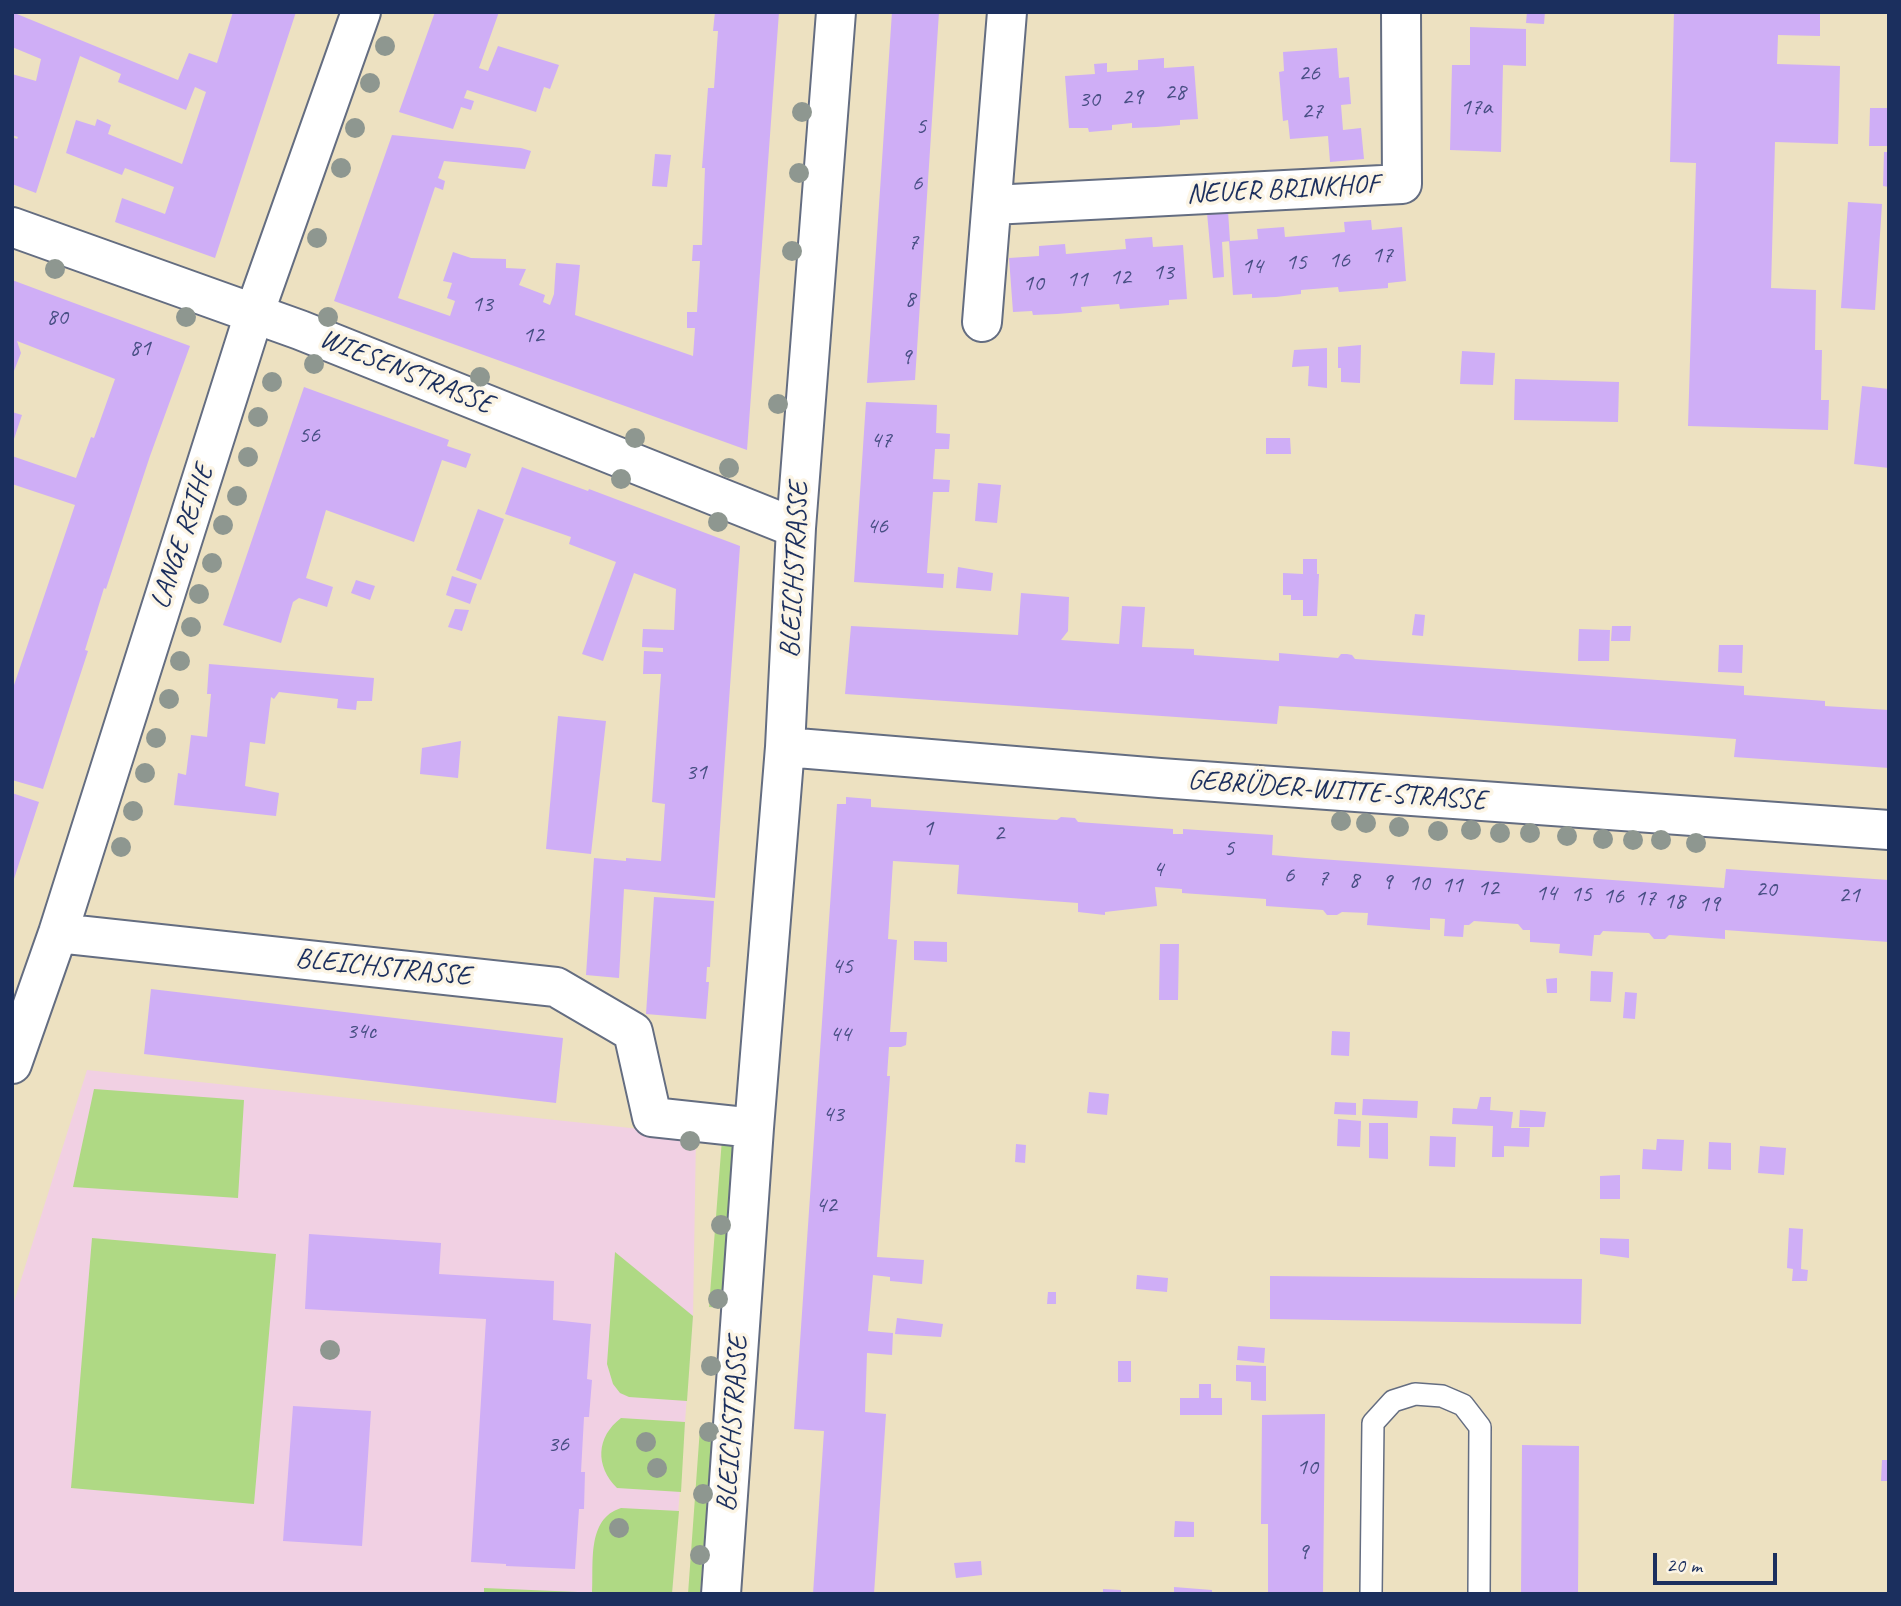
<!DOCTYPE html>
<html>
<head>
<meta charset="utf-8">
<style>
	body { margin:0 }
	#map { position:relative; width:1901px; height:1606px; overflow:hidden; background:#ede1c1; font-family:Caveat,sans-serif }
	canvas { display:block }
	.frame { position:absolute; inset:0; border:14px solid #1b2f5e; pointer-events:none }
	.scale { position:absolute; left:1653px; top:1553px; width:124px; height:32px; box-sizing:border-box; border:4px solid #1b2f5e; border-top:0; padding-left:9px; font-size:21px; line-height:24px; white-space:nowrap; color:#1b2f5e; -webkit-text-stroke:5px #fcf5e5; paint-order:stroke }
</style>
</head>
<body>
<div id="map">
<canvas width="1901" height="1606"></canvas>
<div class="frame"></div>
<div class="scale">20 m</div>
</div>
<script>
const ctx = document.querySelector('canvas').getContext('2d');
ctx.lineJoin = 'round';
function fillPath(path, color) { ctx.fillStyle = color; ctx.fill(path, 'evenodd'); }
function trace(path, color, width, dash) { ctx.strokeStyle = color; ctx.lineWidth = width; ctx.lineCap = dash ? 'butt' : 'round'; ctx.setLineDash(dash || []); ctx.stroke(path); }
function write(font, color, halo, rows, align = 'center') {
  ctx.font = font + ' Caveat,sans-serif'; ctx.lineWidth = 7; ctx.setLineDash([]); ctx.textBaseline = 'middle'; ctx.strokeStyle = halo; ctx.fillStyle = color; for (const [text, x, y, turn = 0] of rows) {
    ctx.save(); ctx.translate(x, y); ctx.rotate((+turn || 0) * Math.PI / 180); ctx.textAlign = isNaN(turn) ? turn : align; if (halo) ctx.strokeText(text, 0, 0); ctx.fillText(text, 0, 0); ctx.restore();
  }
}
const built = new Path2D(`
	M87,1070L696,1135L693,1316L672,1594H12V1308Z`);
const green = new Path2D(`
	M94,1089L244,1100L238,1198L73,1187Z
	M722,1139H735L721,1308L709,1307Z
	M92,1238L276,1254L254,1504L71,1488Z
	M615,1252L693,1316L687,1401L629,1397L620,1393L613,1384L607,1364Z
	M621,1418L685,1422L681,1492L617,1488C595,1466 596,1437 621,1418Z
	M704,1424H713L700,1594H688L700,1428Z
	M621,1508L679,1511L672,1594H592C594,1564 586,1519 621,1508Z
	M484,1588L578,1592V1594H484Z`);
const building = new Path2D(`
	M12,12L178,80L189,53L217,63L233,12H296L215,258L115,222L122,198L165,214L174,187L125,168L122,175L66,153L76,120L95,126L97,119L111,125L108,134L182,164L206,92L195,87L186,110L118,82L121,74L80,56L36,193L12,184V137L17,139L18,137L12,135V74L36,81L41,59L12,47Z
	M435,12H499L479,68L488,71L498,46L559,65L550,89L544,87L536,112L467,90L464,98L474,101L471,110L461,107L453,129L399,112Z
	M715,12H779L747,450L334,301L392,135L521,148L531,151L525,169L444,161L438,178L445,181L443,190L435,187L398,298L450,316L455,301L447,298L452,283L443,281L453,252L471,258L506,259V268L526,269L519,285L545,295L543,302L550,305L554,294L556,263L580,265L575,315L693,356L695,328H687V312H697L700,261H692L693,245H702L705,168H702L708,88H714L718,31H713Z
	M892,12H939L915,380L867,383Z
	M1527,12H1545L1544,24L1526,23Z
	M1674,12H1820V36L1778,35L1777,64L1840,66L1838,144L1775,142L1771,288L1816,290L1815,350H1822L1821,400H1829L1828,430L1688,426L1696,163L1670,162Z
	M1470,27L1526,29V66L1503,65L1501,152L1450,150L1452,65H1470Z
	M1337,48L1339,78L1349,77L1351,104L1341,105L1343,130L1361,128L1364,159L1330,162L1328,136L1290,139L1288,120L1283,121L1279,72L1284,71L1283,52Z
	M1164,58V68L1194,66L1198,119L1180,120V125L1156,127L1132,128V123L1112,125V130L1089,132L1088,128H1069L1065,76L1095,74L1094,64L1107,63V72L1138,70V60Z
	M1870,108H1889V146H1869Z
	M1884,152H1889V187L1883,186Z
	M655,154L671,155L667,187L652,186Z
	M1848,202L1882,204L1875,310L1841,308Z
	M1228,211L1230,241L1222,242L1224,277L1213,278L1207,213Z
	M1371,220L1372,230L1402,227L1406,281L1388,283V288L1339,292L1338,287L1301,290V294L1276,297L1252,298V294L1233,295L1229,241L1258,239L1257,229L1271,228L1284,227L1285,237L1345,232L1344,222Z
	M1152,237L1153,247L1183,245L1187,299L1169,300V305L1120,309L1119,304L1081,307L1082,312L1057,314L1033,315L1032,311L1013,312L1009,258L1039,256V246L1065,244L1066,254L1126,249L1125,239Z
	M12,280L190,346L150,456L106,589L104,588L85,650L88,651L43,789L12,780V691L75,505L12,484V456L76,478L91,437L94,438L115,379L17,341L21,353L12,376Z
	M1361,345L1360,383L1341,382V368H1338V347Z
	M1327,348V388L1308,386L1309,366L1292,367L1294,350Z
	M1462,351L1495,353L1493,385L1460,384Z
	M1515,379L1619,382L1618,422L1514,420Z
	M1862,386L1889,389V468L1854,464Z
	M304,387L449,440L447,446L471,454L466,468L442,460L414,542L326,510L306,578L333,587L327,607L299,598L293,602L281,643L223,625Z
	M866,402L937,405L936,433L950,434L949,449H935L933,479L950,480L949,492H933L927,573L944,574L943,588L854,582Z
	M12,412L22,415L13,442H12Z
	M1266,438H1290L1291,454H1266Z
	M522,467L588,491L589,489L740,546L715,898L624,889L619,978L586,975L594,858L626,861V858L661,861L665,804L652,802L661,674H643L644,651L663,652V648L642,647L643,629L674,630L676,589L634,573L603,661L582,654L616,562L569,544L571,537L505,514Z
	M978,483L1001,485L997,523L975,521Z
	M478,509L504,519L481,580L456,570Z
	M1303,559H1317V574H1319L1317,616H1303V600H1291V595H1283V573L1303,574Z
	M958,567L993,573L991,591L956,588Z
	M452,576L477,584L470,604L446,595Z
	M356,580L375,586L370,600L351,593Z
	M1021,593L1069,597L1068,631L1061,640L1119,644L1122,606L1145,607L1142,647L1194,649V655L1279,661V653L1338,658L1341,654H1347L1352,655L1355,659L1744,686V695L1825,701V706L1889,710V768L1734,757L1736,739L1313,708L1279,706L1277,724L845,694L851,626L1018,635Z
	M455,609L469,610L462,631L448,627Z
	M1415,614L1425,615L1423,636L1412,635Z
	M1612,626H1631L1630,641H1611Z
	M1579,629L1610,630L1609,661H1578Z
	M1719,645H1743L1742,673L1718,672Z
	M209,664L374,678L372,701H357L356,710L337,708L338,699L279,692L274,699L271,697L265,744L250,742L245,786L279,793L276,816L174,805L178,773L186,775L191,735L207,737L211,694H207Z
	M558,716L606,721L591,854L546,849Z
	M461,741L458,778L420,774L422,748Z
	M12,793L39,802L13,882H12Z
	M846,797L871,799V807L1057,820L1061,817L1075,818L1078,822L1173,829V834H1183V829L1273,835L1272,855L1306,858L1724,888L1726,869L1889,880V942L1725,930V939L1669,935L1665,939H1654L1649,933L1603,931L1600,935H1594L1592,956L1559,953L1560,944L1530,942V930H1523L1518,924L1474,921L1469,925H1464L1463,937L1444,936L1445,919L1430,918V930L1367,925L1368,913L1342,912L1337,915H1327L1323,910L1266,906V899L1182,893V889L1155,887L1157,906L1105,912V915L1078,912V903L957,894L959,865L893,861L888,939L897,940L890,1032H907L906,1045L901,1047H889L887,1076H890L877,1257L924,1260L922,1284L890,1281V1277L873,1275L868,1331L893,1333L892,1355L867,1353L865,1412L886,1414L874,1594H813L824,1431L794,1429L837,804H846Z
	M654,897L714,901L710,967H707L706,982H709L706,1019L646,1014Z
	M914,941L947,942V962L914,960Z
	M1160,944H1179L1178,1000H1159Z
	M1591,971L1613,972L1611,1002L1590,1001Z
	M1557,978V993H1547L1546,979Z
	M151,989L563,1038L556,1103L144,1054Z
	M1625,992L1637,993L1635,1019L1623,1018Z
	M1332,1031L1350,1032L1349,1056L1331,1055Z
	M1089,1092L1109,1094L1107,1115L1087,1113Z
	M1480,1097H1491L1490,1110L1513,1112L1511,1128H1530L1529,1147L1504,1146V1157H1492L1493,1126L1452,1124L1453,1108L1477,1109Z
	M1363,1099L1418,1101L1417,1118L1362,1115Z
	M1335,1102L1356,1103V1115L1334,1114Z
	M1520,1110L1546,1112L1544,1127H1519Z
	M1338,1119L1361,1121L1360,1147L1337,1146Z
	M1369,1123H1388V1159L1369,1158Z
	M1430,1136L1456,1137L1455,1167L1429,1166Z
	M1657,1139L1684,1140L1682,1171L1642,1169L1643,1149L1656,1150Z
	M1709,1142L1731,1143V1170L1708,1169Z
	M1016,1144L1026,1145L1025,1163L1015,1162Z
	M1760,1146L1786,1148L1784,1175L1758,1173Z
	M1620,1175V1199H1600V1176Z
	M1789,1228L1803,1229L1801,1269L1808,1270L1807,1281H1792L1793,1269L1787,1268Z
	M309,1234L441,1243L439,1274L554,1281L553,1320L591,1324L587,1379L592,1380L589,1417H584L581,1472H585L584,1509H579L575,1569L506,1566V1564L471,1562L486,1319L305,1309Z
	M1600,1238L1629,1239V1258L1600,1254Z
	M1137,1275L1168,1278L1167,1292L1136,1289Z
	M1270,1276L1582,1279L1581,1324L1270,1319Z
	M1048,1292H1056V1304H1047Z
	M897,1318L943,1324L941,1337L895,1334Z
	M1238,1346L1265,1348L1264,1363L1237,1360Z
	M1118,1361H1131V1382H1118Z
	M1236,1365L1266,1366V1401L1251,1400V1382L1236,1381Z
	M1199,1384H1211V1398H1222V1415H1180V1398H1199Z
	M293,1406L371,1411L362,1546L283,1541Z
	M1325,1414L1323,1594H1268V1524H1261V1521L1262,1415Z
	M1522,1445L1579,1446L1578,1594H1521Z
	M1882,1460H1889V1481H1881Z
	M1175,1521L1194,1522V1537H1174Z
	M981,1561L982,1575L956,1578L954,1563Z
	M1174,1587L1212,1590V1594H1174Z
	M1103,1589L1121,1590V1594H1103Z`);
const lane = new Path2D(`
	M1371,1594L1373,1423L1393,1401L1415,1394L1442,1396L1463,1405L1480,1427L1479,1594`);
const street = new Path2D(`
	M992,205L1402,184L1401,12
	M12,227L300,330L796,528
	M982,322L1007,12
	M785,747L1160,778L1889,830
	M58,933L556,987L633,1032L652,1117L754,1128
	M12,1064L58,933L254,314L361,12
	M721,1594L754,1128L785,747L796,528L836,12`);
const trees = [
	[385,46],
	[370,83],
	[802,112],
	[355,128],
	[341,168],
	[799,173],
	[317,238],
	[792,251],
	[55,269],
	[186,317],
	[328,317],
	[314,364],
	[480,377],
	[272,382],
	[778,404],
	[258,417],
	[635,438],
	[248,457],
	[729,468],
	[621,479],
	[237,496],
	[718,522],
	[223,525],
	[212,563],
	[199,594],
	[191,627],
	[180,661],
	[169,699],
	[156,738],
	[145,773],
	[133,811],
	[1341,821],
	[1366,823],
	[1399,827],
	[1471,830],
	[1438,831],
	[1500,833],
	[1530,833],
	[1567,836],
	[1603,839],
	[1633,840],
	[1661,840],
	[1696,843],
	[121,847],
	[690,1141],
	[721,1225],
	[718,1299],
	[330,1350],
	[711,1366],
	[709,1432],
	[646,1442],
	[657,1468],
	[703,1494],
	[619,1528],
	[700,1555]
];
const numberNames = [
	["26",1309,74],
	["28",1175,93],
	["29",1132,98],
	["30",1089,100],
	["17a",1476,108],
	["27",1312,112],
	["5",921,127],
	["6",917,184],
	["7",913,243],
	["17",1382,256],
	["16",1339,261],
	["15",1296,263],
	["14",1252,267],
	["13",1163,273],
	["12",1120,278],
	["11",1077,280],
	["10",1033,284],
	["8",910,300],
	["13",482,305],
	["80",57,318],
	["12",533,336],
	["81",140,349],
	["9",906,358],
	["56",309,436],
	["47",881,441],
	["46",877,527],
	["31",696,773],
	["1",928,829],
	["2",999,834],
	["5",1229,849],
	["4",1158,870],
	["6",1289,876],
	["7",1323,879],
	["8",1354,881],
	["9",1387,883],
	["10",1419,884],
	["11",1452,886],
	["12",1488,889],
	["20",1766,890],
	["14",1546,894],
	["15",1581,895],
	["21",1849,896],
	["16",1613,897],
	["17",1645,899],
	["18",1674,902],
	["19",1709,905],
	["45",842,967],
	["34c",361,1032],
	["44",840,1035],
	["43",833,1115],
	["42",826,1206],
	["36",558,1445],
	["10",1307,1468],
	["9",1303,1553]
];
const streetNames = [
	["NEUER BRINKHOF",1283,190,-3],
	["WIESENSTRASSE",406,372,22],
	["LANGE REIHE",183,537,-72],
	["BLEICHSTRASSE",795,570,-87],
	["GEBRÜDER-WITTE-STRASSE",1337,791,4],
	["BLEICHSTRASSE",383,968,6],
	["BLEICHSTRASSE",733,1424,-86]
];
fillPath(built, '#f1d0e3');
fillPath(green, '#afd984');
fillPath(building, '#cfaef6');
trace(lane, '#646d81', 24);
trace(street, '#646d81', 42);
trace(lane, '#fff', 21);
trace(street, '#fff', 38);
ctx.fillStyle = '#8e9790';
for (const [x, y] of trees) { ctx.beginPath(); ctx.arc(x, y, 10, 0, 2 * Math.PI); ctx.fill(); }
write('24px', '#484f84', null, numberNames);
write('28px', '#1b2f5e', '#fcf5e5', streetNames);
</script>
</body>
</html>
